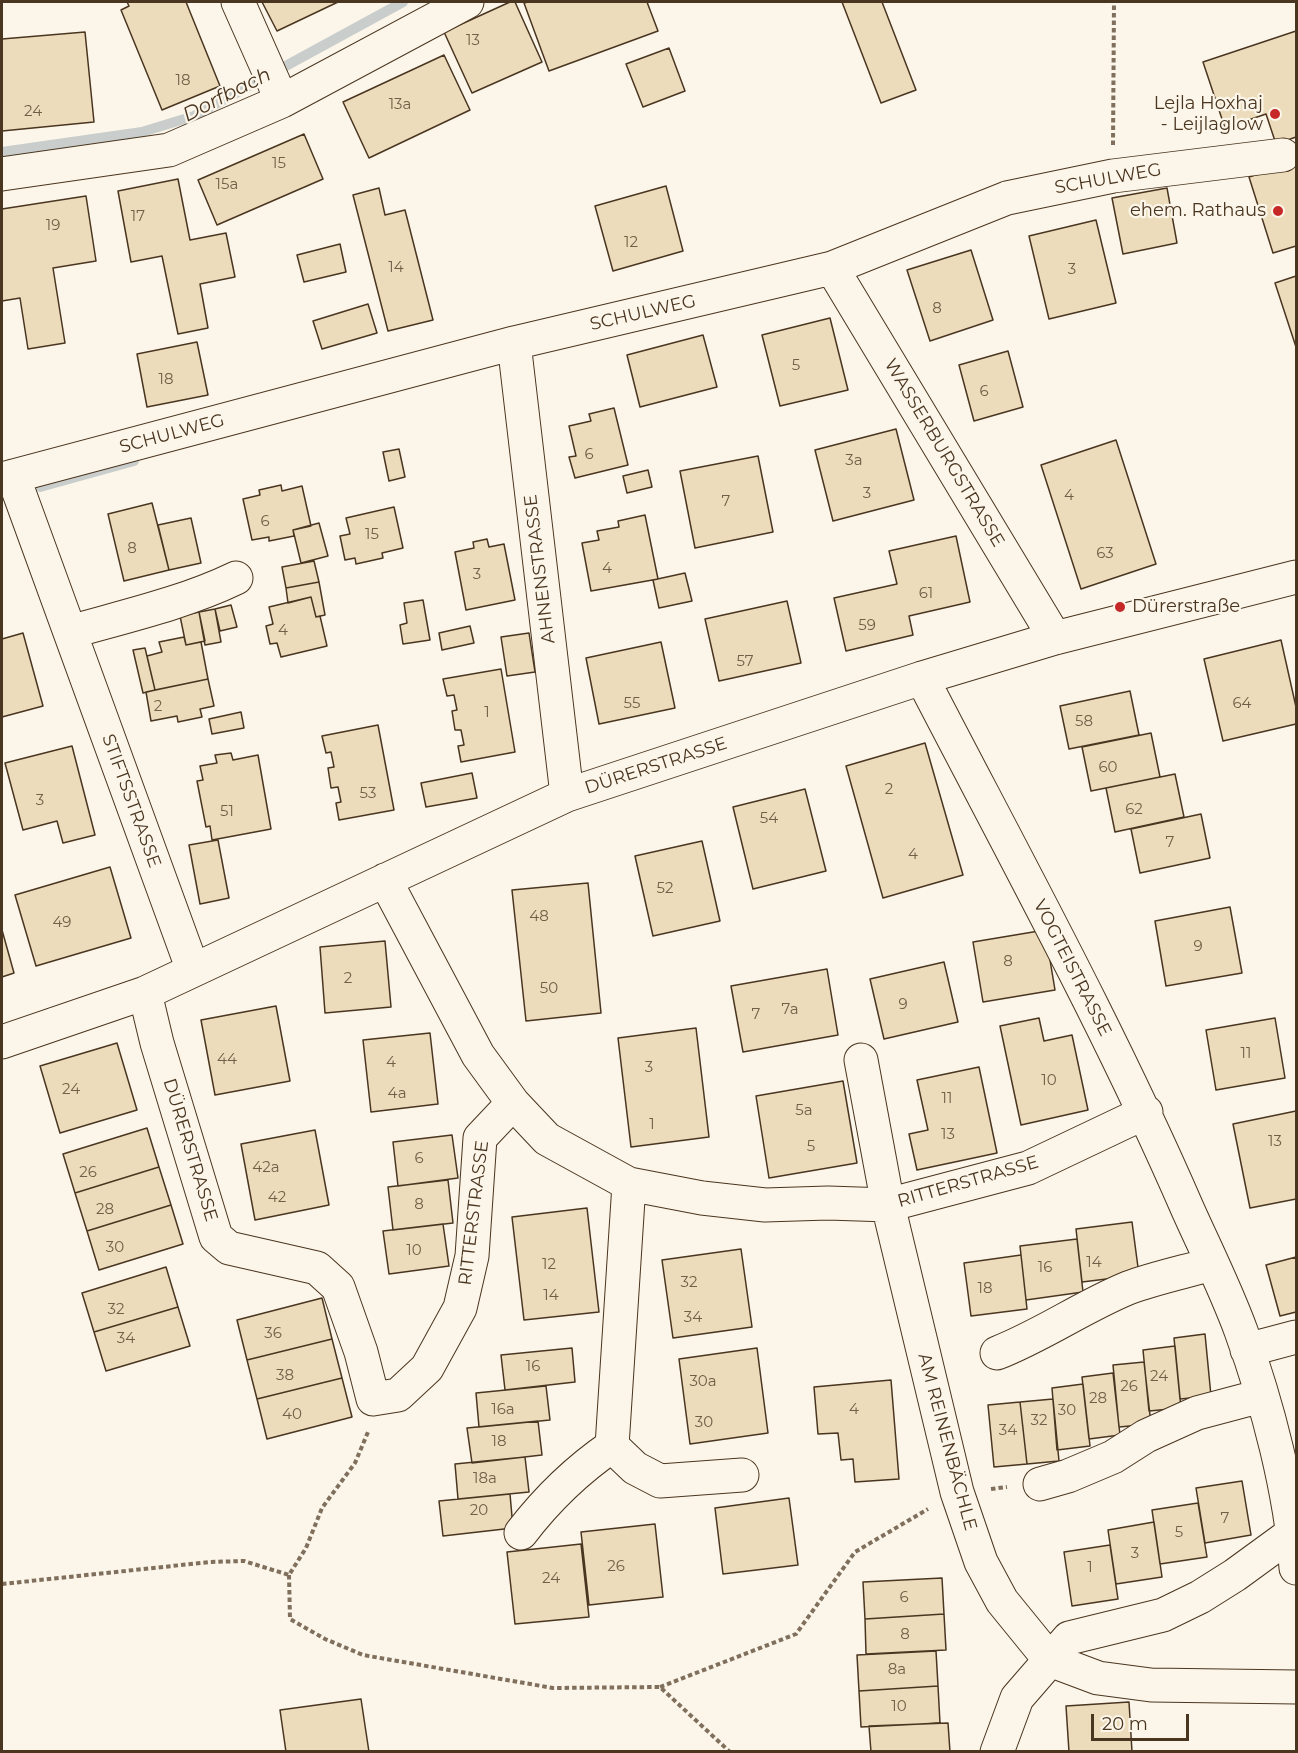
<!DOCTYPE html>
<html>
<head>
<meta charset="utf-8">
<style>
	body { margin:0 }
	#map { position:relative; width:1298px; height:1753px; overflow:hidden; background:#fbf6e9; font-family:Montserrat,sans-serif }
	canvas { display:block }
	.frame { position:absolute; inset:0; border:3px solid #4a3520; pointer-events:none }
	.scale { position:absolute; left:1091px; top:1714px; width:98px; height:27px; box-sizing:border-box; border:3px solid #4a3520; border-top:0; padding-left:8px; font-size:18px; line-height:21px; white-space:nowrap; color:#4a3520; -webkit-text-stroke:4px #fbf6e9; paint-order:stroke }
</style>
</head>
<body>
<div id="map">
<canvas width="1298" height="1753"></canvas>
<div class="frame"></div>
<div class="scale">20 m</div>
</div>
<script>
const ctx = document.querySelector('canvas').getContext('2d');
ctx.lineJoin = 'round';
function trace(path, color, width, dash) { ctx.strokeStyle = color; ctx.lineWidth = width; ctx.lineCap = dash ? 'butt' : 'round'; ctx.setLineDash(dash || []); ctx.stroke(path); }
function fillPath(path, color) { ctx.fillStyle = color; ctx.fill(path, 'evenodd'); }
function write(font, color, halo, rows, align = 'center') {
  ctx.font = font + ' Montserrat,sans-serif'; ctx.lineWidth = 4.5; ctx.setLineDash([]); ctx.textBaseline = 'middle'; ctx.strokeStyle = halo; ctx.fillStyle = color; for (const [text, x, y, turn = 0] of rows) {
    ctx.save(); ctx.translate(x, y); ctx.rotate((+turn || 0) * Math.PI / 180); ctx.textAlign = isNaN(turn) ? turn : align; if (halo) ctx.strokeText(text, 0, 0); ctx.fillText(text, 0, 0); ctx.restore();
  }
}
const stream = new Path2D(`
	M2,152L142,132L194,116L403,2
	M40,487L134,461`);
const building = new Path2D(`
	M127,2H186L220,86L162,110L121,10L129,6Z
	M262,2H338L277,31Z
	M510,2H515L542,62L472,93L444,32Z
	M528,2H647L658,31L549,71L524,3Z
	M842,2H882L916,90L881,103Z
	M1296,31V137L1276,144L1266,114L1225,128L1203,62Z
	M85,32L94,122L2,131V39Z
	M669,48L685,91L643,107L626,64Z
	M444,55L470,110L369,158L343,102Z
	M304,134L323,179L217,225L198,180Z
	M1296,162V246L1273,253L1249,177Z
	M178,179L190,240L226,233L235,277L200,284L208,328L178,334L162,256L131,262L118,191Z
	M666,186L683,251L613,271L595,206Z
	M379,188L385,215L405,210L433,320L388,331L353,195Z
	M1167,188L1177,243L1123,254L1112,198Z
	M86,196L96,261L53,268L65,343L28,349L20,298L2,301V209Z
	M1096,220L1116,303L1049,319L1029,236Z
	M340,244L346,272L304,282L297,255Z
	M971,250L993,320L930,341L907,270Z
	M1296,276V347L1275,283Z
	M368,304L377,333L322,349L313,321Z
	M830,318L848,390L780,406L762,335Z
	M703,335L717,387L640,407L627,355Z
	M197,342L208,395L147,407L137,354Z
	M1008,351L1023,407L974,421L959,365Z
	M614,408L628,465L575,478L569,457L576,456L569,426L591,421L589,414Z
	M896,429L914,500L833,521L815,450Z
	M1116,440L1156,564L1081,589L1041,465Z
	M399,449L405,477L389,481L383,452Z
	M758,456L773,532L695,548L680,471Z
	M648,470L652,487L627,493L623,476Z
	M281,485L282,491L302,486L311,526L293,530L294,536L269,541V537L252,540L243,499L260,495L259,490Z
	M152,503L169,570L124,581L108,514Z
	M394,507L403,548L382,553L383,558L356,564L355,558L345,560L340,536L350,534L346,518Z
	M645,515L658,579L591,591L582,543L599,540L597,531L619,527L618,521Z
	M191,518L201,563L169,570L158,525Z
	M319,523L328,556L301,563L293,530Z
	M956,536L970,602L909,616L913,635L846,651L834,598L897,584L889,551Z
	M487,539L489,547L504,544L515,600L466,610L455,552L474,548L473,542Z
	M314,561L319,582L286,588L282,567Z
	M685,573L692,601L659,608L653,580Z
	M319,582L325,615L316,617L311,597L288,603L286,588Z
	M311,597L316,617L320,616L327,646L281,657L277,643L270,644L266,626L273,624L269,607Z
	M423,600L430,640L403,644L400,625L407,623L404,603Z
	M787,601L801,663L719,681L705,619Z
	M231,605L237,627L220,631L215,609Z
	M215,609L221,642L205,645L199,612Z
	M199,612L205,641L186,645L180,616Z
	M470,626L474,643L442,650L439,633Z
	M23,633L43,706L2,717V639Z
	M529,633L535,672L507,676L501,637Z
	M184,637L186,645L201,642L208,679L155,690L147,656L162,652L159,642Z
	M1281,640L1296,707V724L1223,741L1204,659Z
	M661,642L675,708L599,724L586,658Z
	M145,648L155,690L143,693L133,650Z
	M501,669L515,752L461,762L458,746L464,745L461,730H455L452,711L457,710L454,695L447,696L443,679Z
	M208,679L214,706L200,709L202,717L178,722L177,716L151,721L146,692Z
	M1130,691L1139,735L1069,749L1060,706Z
	M241,712L244,728L212,734L209,719Z
	M378,725L394,810L339,820L336,803L341,802L338,787L331,788L328,768L334,767L331,752L326,753L322,736Z
	M1151,733L1160,777L1091,791L1082,747Z
	M925,743L963,875L883,898L846,766Z
	M72,746L95,835L63,843L57,821L23,830L5,763Z
	M231,753L233,760L258,755L271,829L212,840L210,826L206,827L197,781L203,780L200,766L217,763L215,755Z
	M472,773L477,798L426,807L421,783Z
	M1175,774L1184,817L1115,832L1106,788Z
	M805,789L826,871L753,889L733,807Z
	M1201,814L1210,858L1140,873L1131,829Z
	M218,840L229,898L200,904L189,845Z
	M702,841L720,921L653,936L635,856Z
	M110,867L131,938L36,966L15,895Z
	M588,883L601,1013L526,1021L512,890Z
	M1230,907L1242,973L1166,986L1155,921Z
	M2,930L14,973L2,977Z
	M1045,930L1055,990L983,1002L973,942Z
	M385,941L391,1007L325,1013L320,947Z
	M944,962L958,1022L884,1039L870,979Z
	M827,969L838,1035L743,1052L731,986Z
	M276,1006L290,1081L215,1095L201,1020Z
	M1039,1018L1044,1041L1072,1035L1088,1110L1021,1125L1000,1026Z
	M1275,1018L1285,1078L1216,1090L1206,1030Z
	M696,1028L709,1137L631,1147L618,1038Z
	M430,1033L438,1104L371,1112L363,1040Z
	M117,1043L137,1110L60,1133L40,1066Z
	M979,1067L997,1153L917,1170L909,1134L928,1130L917,1080Z
	M843,1081L857,1163L769,1178L756,1096Z
	M1296,1111V1199L1250,1208L1233,1124Z
	M147,1128L159,1167L75,1193L63,1154Z
	M315,1130L329,1205L255,1220L241,1144Z
	M452,1135L458,1178L398,1186L393,1142Z
	M159,1167L171,1205L87,1231L75,1193Z
	M448,1180L453,1223L393,1230L388,1187Z
	M171,1205L183,1244L99,1270L87,1231Z
	M587,1208L599,1312L524,1320L512,1217Z
	M1132,1222L1139,1275L1082,1282L1076,1229Z
	M443,1224L449,1266L389,1274L383,1231Z
	M1077,1239L1083,1292L1026,1300L1020,1246Z
	M741,1249L752,1327L673,1338L662,1260Z
	M1021,1255L1027,1309L971,1316L964,1263Z
	M1296,1257V1312L1280,1316L1266,1265Z
	M166,1267L178,1307L94,1332L82,1293Z
	M322,1298L332,1339L247,1360L237,1320Z
	M178,1307L190,1346L106,1371L94,1332Z
	M1205,1334L1211,1396L1180,1399L1174,1338Z
	M332,1339L342,1378L257,1399L247,1360Z
	M1175,1346L1181,1408L1149,1411L1143,1350Z
	M572,1348L575,1382L505,1390L501,1355Z
	M757,1348L768,1433L690,1444L679,1359Z
	M1144,1362L1151,1424L1119,1427L1113,1365Z
	M1113,1373L1120,1435L1089,1439L1082,1377Z
	M342,1378L352,1417L267,1439L257,1399Z
	M891,1380L899,1479L855,1482L853,1459L841,1460L838,1433L818,1434L814,1387Z
	M1083,1384L1090,1446L1057,1450L1052,1388Z
	M546,1386L550,1420L479,1427L476,1393Z
	M1053,1399L1059,1461L1027,1464L1020,1402Z
	M1020,1402L1027,1464L994,1467L988,1405Z
	M538,1421L542,1455L472,1463L467,1428Z
	M525,1457L529,1492L458,1499L455,1464Z
	M1242,1481L1251,1535L1205,1543L1196,1488Z
	M510,1494L513,1528L443,1536L439,1501Z
	M789,1498L798,1565L723,1574L715,1508Z
	M1198,1503L1207,1557L1160,1564L1152,1510Z
	M1154,1522L1162,1577L1116,1584L1108,1530Z
	M655,1524L663,1597L589,1605L581,1532Z
	M581,1544L589,1617L515,1624L507,1552Z
	M1110,1545L1118,1599L1072,1606L1064,1552Z
	M942,1578L944,1614L865,1619L863,1582Z
	M944,1614L946,1650L866,1654L865,1619Z
	M936,1651L938,1686L859,1691L857,1655Z
	M938,1686L940,1723L861,1727L859,1691Z
	M361,1699L369,1752H286L280,1710Z
	M1129,1702L1132,1752H1069L1066,1706Z
	M948,1723L950,1752H871L869,1726Z`);
const path = new Path2D(`
	M1113,145L1114,2
	M991,1489L1007,1487
	M289,1575L290,1619L325,1639L363,1655L553,1688L660,1687L730,1752
	M2,1584L210,1562L244,1561L289,1575L306,1548L322,1508L355,1463L368,1432
	M660,1687L796,1634L855,1552L928,1509`);
const minor = new Path2D(`
	M238,2L282,101
	M2,174L169,150L282,101L467,2
	M832,268L1055,638
	M514,343L567,795
	M13,476L193,970
	M2,479L514,343L832,268L1007,198L1113,176L1283,155
	M70,632C126,616 184,603 236,578
	M922,678C1013,854 1109,1028 1188,1210C1206,1250 1226,1290 1241,1331C1267,1402 1291,1493 1296,1568
	M385,880L478,1055L513,1103L547,1139L629,1184L702,1198L765,1205L828,1203L888,1205L1028,1168L1146,1112
	M145,993L157,1043L216,1237L229,1248L317,1268L338,1287L361,1352L373,1399L398,1395L427,1368L460,1308L472,1256L480,1138L513,1103
	M2,1042L145,993L567,795L922,678L1055,638L1296,577
	M861,1060L888,1205L957,1492L981,1562L1002,1601L1050,1660L1098,1678L1151,1685L1296,1687
	M1247,1350L1296,1337
	M997,1353C1043,1335 1082,1307 1128,1288C1155,1278 1184,1272 1212,1264
	M612,1446L629,1184
	M1040,1484L1068,1476L1113,1457L1146,1436L1197,1413L1261,1396
	M521,1533C547,1499 577,1470 612,1446L635,1468L660,1481L742,1475
	M997,1752L1017,1698L1069,1638L1163,1615L1200,1597L1235,1575L1294,1532`);
const markers = [
	[1275,114,6,"#c62828"],
	[1278,211,6,"#c62828"],
	[1120,607,6,"#c62828"]
];
const numberNames = [
	["13",473,41],
	["18",183,81],
	["13a",400,105],
	["24",33,112],
	["15",279,164],
	["15a",227,185],
	["17",138,217],
	["19",53,226],
	["12",631,243],
	["14",396,268],
	["3",1072,270],
	["8",937,309],
	["5",796,366],
	["18",166,380],
	["6",984,392],
	["6",589,455],
	["3a",854,461],
	["3",867,494],
	["4",1069,496],
	["7",726,502],
	["6",265,522],
	["15",372,535],
	["8",132,549],
	["63",1105,554],
	["4",607,569],
	["3",477,575],
	["61",926,594],
	["59",867,626],
	["4",283,631],
	["57",745,662],
	["55",632,704],
	["64",1242,704],
	["2",158,707],
	["1",487,713],
	["58",1084,722],
	["60",1108,768],
	["2",889,790],
	["53",368,794],
	["3",40,801],
	["62",1134,810],
	["51",227,812],
	["54",769,819],
	["7",1170,843],
	["4",913,855],
	["52",665,889],
	["48",539,917],
	["49",62,923],
	["9",1198,947],
	["8",1008,962],
	["2",348,979],
	["50",549,989],
	["9",903,1005],
	["7a",790,1010],
	["7",756,1015],
	["11",1246,1054],
	["44",227,1060],
	["4",391,1063],
	["3",649,1068],
	["10",1049,1081],
	["24",71,1090],
	["4a",397,1094],
	["11",947,1099],
	["5a",804,1111],
	["1",652,1125],
	["13",948,1135],
	["13",1275,1142],
	["5",811,1147],
	["6",419,1159],
	["42a",266,1168],
	["26",88,1173],
	["42",277,1198],
	["8",419,1205],
	["28",105,1210],
	["30",115,1248],
	["10",414,1251],
	["14",1094,1263],
	["12",549,1265],
	["16",1045,1268],
	["32",689,1283],
	["18",985,1289],
	["14",551,1296],
	["32",116,1310],
	["34",693,1318],
	["36",273,1334],
	["34",126,1339],
	["16",533,1367],
	["38",285,1376],
	["24",1159,1377],
	["30a",703,1382],
	["26",1129,1387],
	["28",1098,1399],
	["16a",503,1410],
	["4",854,1410],
	["30",1067,1411],
	["40",292,1415],
	["32",1039,1421],
	["30",704,1423],
	["34",1008,1431],
	["18",499,1442],
	["18a",485,1479],
	["20",479,1511],
	["7",1225,1519],
	["5",1179,1533],
	["3",1135,1554],
	["26",616,1567],
	["1",1090,1568],
	["24",551,1579],
	["6",904,1598],
	["8",905,1635],
	["8a",897,1670],
	["10",899,1707]
];
const poiNames = [
	["Lejla Hoxhaj",1263,104],
	["- Leijlaglow",1263,125],
	["ehem. Rathaus",1266,211],
	["Dürerstraße",1132,607,"left"]
];
const streetNames = [
	["SCHULWEG",1108,179,-10],
	["SCHULWEG",643,313,-13],
	["SCHULWEG",172,434,-15],
	["WASSERBURGSTRASSE",944,453,59],
	["AHNENSTRASSE",540,569,-97],
	["DÜRERSTRASSE",656,766,-18],
	["STIFTSSTRASSE",131,801,70],
	["VOGTEISTRASSE",1072,968,63],
	["DÜRERSTRASSE",190,1150,73],
	["RITTERSTRASSE",968,1182,-16],
	["RITTERSTRASSE",474,1213,-83],
	["AM REINENBÄCHLE",947,1442,75]
];
const waterNames = [
	["Dorfbach",227,95,-27]
];
trace(stream, '#c9cecd', 10);
fillPath(building, '#ecdcbc');
trace(building, '#4a3520', 1.5);
trace(minor, '#4a3520', 35);
trace(path, '#7f6f5c', 4, [4.5, 3]);
trace(minor, '#fbf6e9', 33);
for (const [x, y, r, color] of markers) { const dot = new Path2D(); dot.arc(x, y, r, 0, 2 * Math.PI); ctx.fillStyle = color; ctx.fill(dot); trace(dot, '#fbf6e9', 2); }
write('15px', '#725f47', null, numberNames);
write('18px', '#4a3520', '#fbf6e9', poiNames, 'right');
write('18px', '#4a3520', '#fbf6e9', streetNames);
write('italic 20px', '#4a3520', '#fbf6e9', waterNames);
</script>
</body>
</html>
